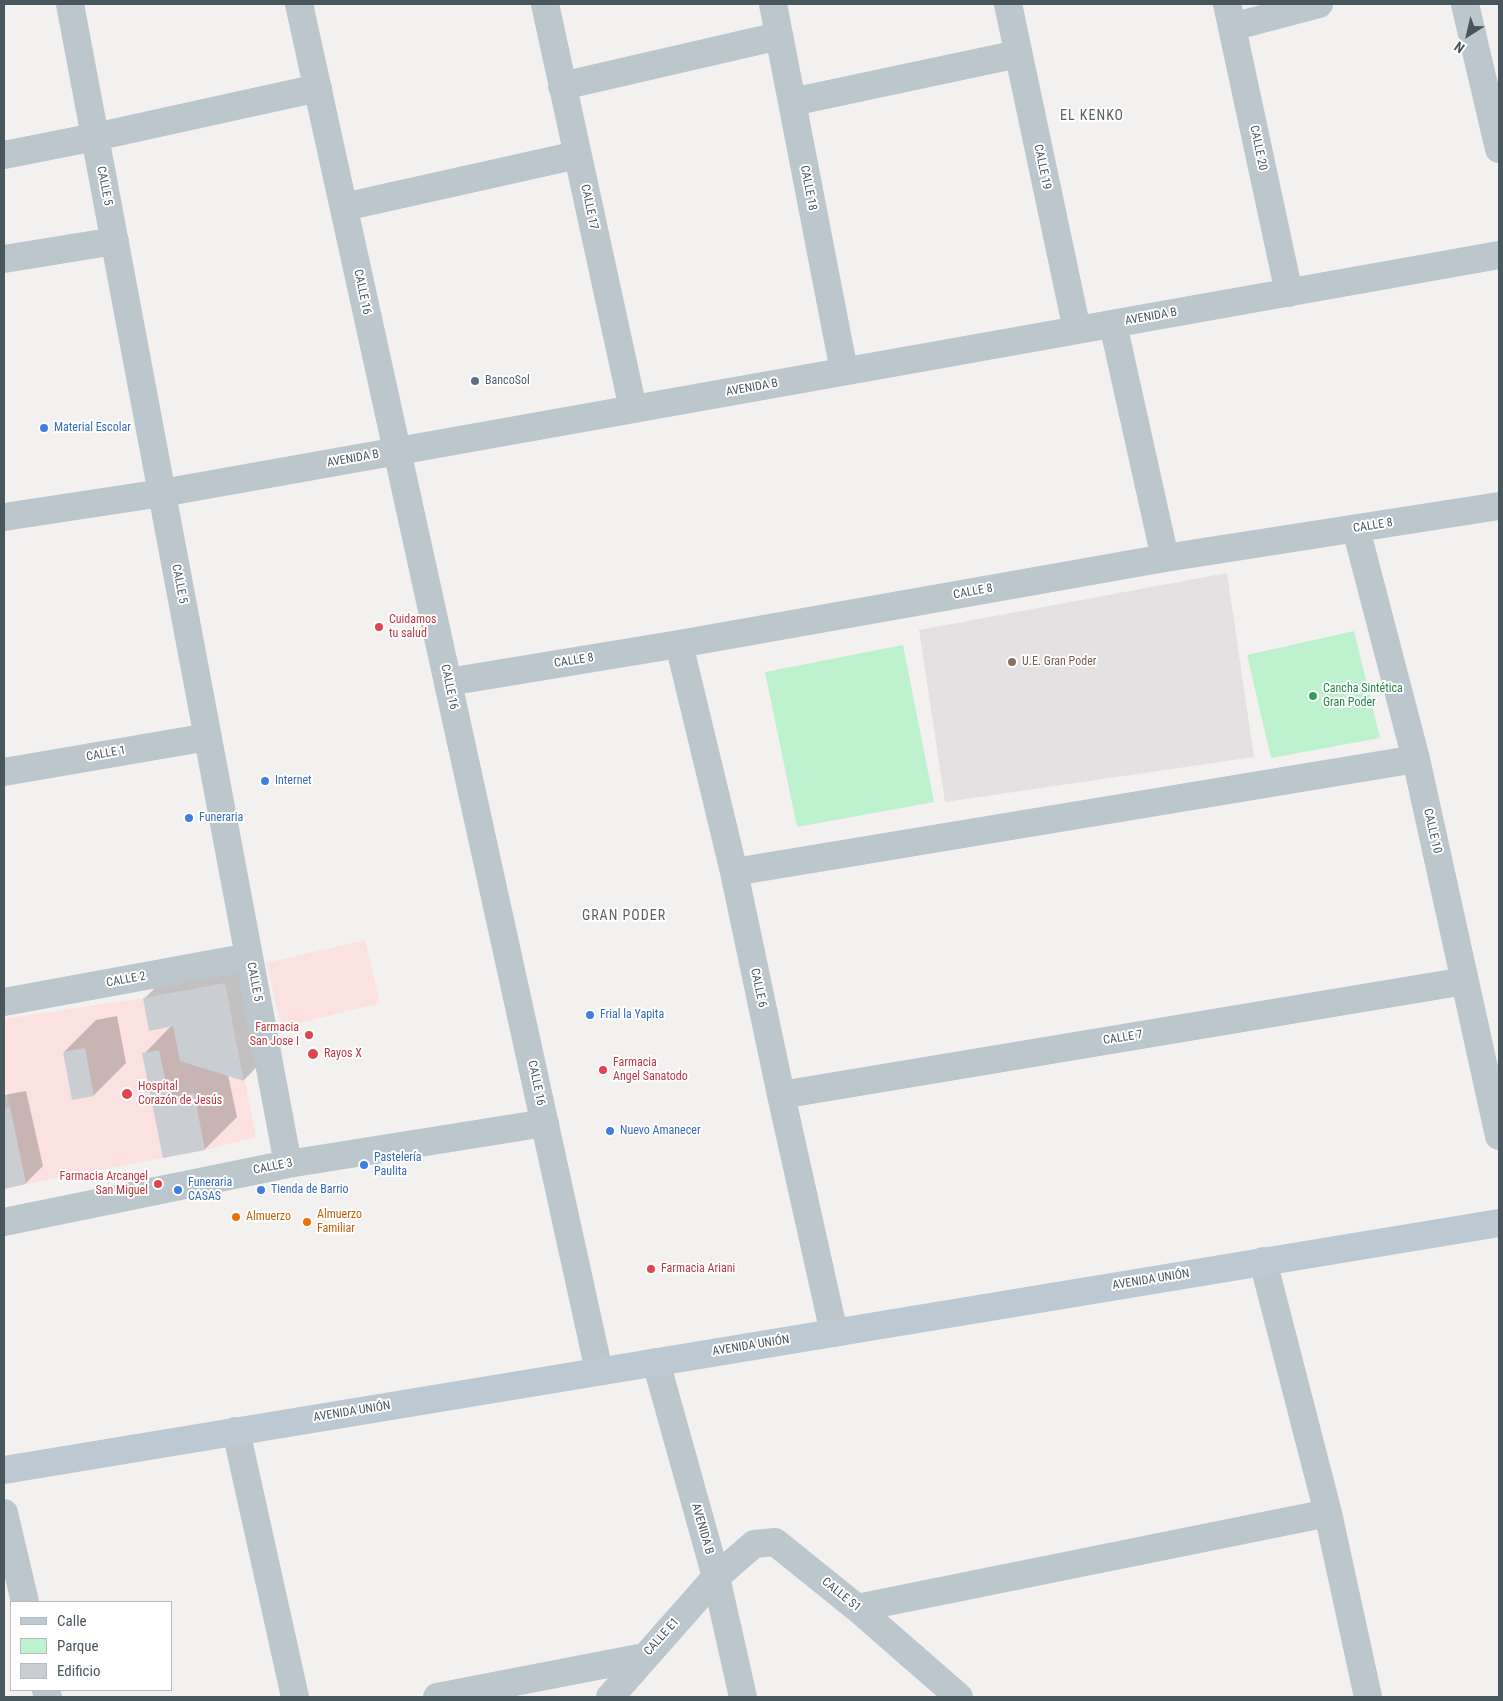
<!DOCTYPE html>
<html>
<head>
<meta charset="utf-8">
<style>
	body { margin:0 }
	#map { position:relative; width:1503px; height:1701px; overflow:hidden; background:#f3f0f0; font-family:"Roboto Condensed",sans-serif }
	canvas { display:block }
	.frame { position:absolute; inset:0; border:5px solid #48565e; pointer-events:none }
	.legend { position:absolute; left:10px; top:1601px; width:162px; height:90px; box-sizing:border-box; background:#fff; border:1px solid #b6bbbf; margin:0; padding:6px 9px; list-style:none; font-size:15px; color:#48565e }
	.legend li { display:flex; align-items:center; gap:10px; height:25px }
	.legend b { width:25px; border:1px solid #b6bbbf }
	.north { position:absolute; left:1443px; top:10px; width:50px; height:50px; -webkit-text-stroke:4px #fff; paint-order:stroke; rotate:215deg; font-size:14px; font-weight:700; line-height:20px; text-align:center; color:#48565e }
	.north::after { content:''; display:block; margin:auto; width:18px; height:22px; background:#48565e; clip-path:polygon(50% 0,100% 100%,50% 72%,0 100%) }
</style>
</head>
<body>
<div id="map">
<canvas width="1503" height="1701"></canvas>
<div class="frame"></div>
<ul class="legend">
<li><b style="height:6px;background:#bcc9d2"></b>Calle</li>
<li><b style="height:14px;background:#bef1cd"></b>Parque</li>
<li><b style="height:14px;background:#caced3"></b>Edificio</li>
</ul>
<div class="north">N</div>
</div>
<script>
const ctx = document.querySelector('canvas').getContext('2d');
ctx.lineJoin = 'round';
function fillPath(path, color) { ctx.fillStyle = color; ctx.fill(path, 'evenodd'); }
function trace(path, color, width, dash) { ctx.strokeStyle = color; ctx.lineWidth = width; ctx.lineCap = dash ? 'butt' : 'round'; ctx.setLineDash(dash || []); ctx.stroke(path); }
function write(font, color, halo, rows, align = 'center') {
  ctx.font = font + ' "Roboto Condensed",sans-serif'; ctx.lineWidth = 4; ctx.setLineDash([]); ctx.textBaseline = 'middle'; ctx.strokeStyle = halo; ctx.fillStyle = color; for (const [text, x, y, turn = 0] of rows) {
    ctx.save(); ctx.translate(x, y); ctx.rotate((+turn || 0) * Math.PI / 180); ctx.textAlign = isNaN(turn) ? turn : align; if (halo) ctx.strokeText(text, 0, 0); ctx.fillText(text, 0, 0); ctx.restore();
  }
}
const education = new Path2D(`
	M1227,573L1254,757L945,802L919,630Z`);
const medical = new Path2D(`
	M365,940L380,1003L282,1027L266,963Z
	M225,983L256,1137L205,1150L26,1184L4,1079V1019L143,998Z`);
const green = new Path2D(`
	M1354,631L1380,738L1271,758L1247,655Z
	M903,645L934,802L797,827L765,672Z`);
const shadow = new Path2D(`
	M257,951L275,1048L244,1080L228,1075L237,1117L205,1149L164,1156L144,1054L172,1025L144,999L176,967Z
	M117,1016L126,1063L94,1095L73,1099L64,1052L96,1020Z
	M26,1091L43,1166L26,1183L4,1187V1095Z`);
const building = new Path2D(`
	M225,983L244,1081L180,1061L173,1026L149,1031L143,998Z
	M85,1048L94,1096L72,1100L63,1052Z
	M159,1050L169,1098L194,1093L205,1150L163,1158L142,1053Z
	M10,1107L26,1184L4,1189V1108Z`);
const street = new Path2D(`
	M70,4L288,1164
	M299,4L599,1371
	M545,4L633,409
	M773,4L844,371
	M1008,4L1077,330
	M1227,4L1289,293
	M1465,4L1499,149
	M1232,27L1319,4
	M562,86L779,36
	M792,102L1018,54
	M4,155L95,137L318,88
	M344,207L577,155
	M4,259L115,241
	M1113,324L1165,558
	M4,517L162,493L1499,255
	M1356,529L1416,759L1499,1136
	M679,644L734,872L781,1095L834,1333
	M448,682L679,644L1165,558L1499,506
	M4,772L208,737
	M734,872L1416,759
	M4,1002L249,957
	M781,1095L1465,981
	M4,1222L288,1164L545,1123
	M1263,1261L1328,1513L1368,1697
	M656,1362L716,1577L743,1697
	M236,1431L295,1697
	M4,1513L25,1602
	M857,1608L1328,1513
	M46,1690L48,1697
	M437,1697L644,1657
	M610,1697L716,1577L754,1544L775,1542L857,1608L959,1697`);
const secondary = new Path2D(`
	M4,1470L1499,1223`);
const markers = [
	[475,381,5,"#5c6f8a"],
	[44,428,5,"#3f7fe0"],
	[379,627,5,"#e0444e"],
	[1012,662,5,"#8d6e63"],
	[1313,696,5,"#2e9e5b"],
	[265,781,5,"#3f7fe0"],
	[189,818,5,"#3f7fe0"],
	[590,1015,5,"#3f7fe0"],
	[309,1035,5,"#e0444e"],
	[313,1054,6,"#e0444e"],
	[603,1070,5,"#e0444e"],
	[127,1094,6,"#e0444e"],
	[610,1131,5,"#3f7fe0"],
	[364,1165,5,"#3f7fe0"],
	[158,1184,5,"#e0444e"],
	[178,1190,5,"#3f7fe0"],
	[261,1190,5,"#3f7fe0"],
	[236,1217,5,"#e8710a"],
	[307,1222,5,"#e8710a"],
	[651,1269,5,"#e0444e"]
];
const streetNames = [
	["CALLE 20",1258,148,78],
	["CALLE 19",1042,167,78],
	["CALLE 5",104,186,79],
	["CALLE 18",808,188,79],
	["CALLE 17",589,207,78],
	["CALLE 16",362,292,78],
	["AVENIDA B",1151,317,-10],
	["AVENIDA B",752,388,-10],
	["AVENIDA B",353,459,-10],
	["CALLE 8",1373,526,-9],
	["CALLE 5",179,584,79],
	["CALLE 8",973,592,-10],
	["CALLE 8",574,661,-9],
	["CALLE 16",449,687,78],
	["CALLE 1",106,754,-10],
	["CALLE 10",1432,831,77],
	["CALLE 2",126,980,-10],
	["CALLE 5",254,982,79],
	["CALLE 6",758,988,78],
	["CALLE 7",1123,1038,-9],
	["CALLE 16",536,1083,78],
	["CALLE 3",273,1167,-11],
	["AVENIDA UNIÓN",1151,1280,-9],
	["AVENIDA UNIÓN",751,1346,-9],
	["AVENIDA UNIÓN",352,1412,-9],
	["AVENIDA B",702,1529,74],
	["CALLE S1",841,1595,39],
	["CALLE E1",662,1637,-48]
];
const serviceNames = [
	["BancoSol",485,381]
];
const shopNames = [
	["Material Escolar",54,428],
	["Internet",275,781],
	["Funeraria",199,818],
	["Frial la Yapita",600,1015],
	["Nuevo Amanecer",620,1131],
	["Pastelería",374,1158],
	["Paulita",374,1172],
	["Funeraria",188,1183],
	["CASAS",188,1197],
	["Tienda de Barrio",271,1190]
];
const healthNames = [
	["Cuidamos",389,620],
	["tu salud",389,634],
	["Farmacia",299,1028,"right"],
	["San Jose I",299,1042,"right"],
	["Rayos X",324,1054],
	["Farmacia",613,1063],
	["Angel Sanatodo",613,1077],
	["Hospital",138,1087],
	["Corazón de Jesús",138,1101],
	["Farmacia Arcangel",148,1177,"right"],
	["San Miguel",148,1191,"right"],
	["Farmacia Ariani",661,1269]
];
const educationNames = [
	["U.E. Gran Poder",1022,662]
];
const leisureNames = [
	["Cancha Sintética",1323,689],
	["Gran Poder",1323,703]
];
const foodNames = [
	["Almuerzo",317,1215],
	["Familiar",317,1229],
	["Almuerzo",246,1217]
];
const neighbourhoodNames = [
	["EL KENKO",1092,116],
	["GRAN PODER",624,916]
];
fillPath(education, '#e4e1e2');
fillPath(medical, '#fce1e1');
fillPath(green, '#bef1cd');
fillPath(shadow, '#0003');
fillPath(building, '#caced3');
trace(street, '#bcc6cd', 28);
trace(secondary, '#bcc9d2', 28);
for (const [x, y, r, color] of markers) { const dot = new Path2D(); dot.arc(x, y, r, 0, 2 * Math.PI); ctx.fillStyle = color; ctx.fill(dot); trace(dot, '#fff', 2); }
write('12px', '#48565e', '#fff', streetNames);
write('12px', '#4e5e75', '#fff', serviceNames, 'left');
write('12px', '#366cbe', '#fff', shopNames, 'left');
write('12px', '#be3a42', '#fff', healthNames, 'left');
write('12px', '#785e54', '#fff', educationNames, 'left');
write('12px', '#27864d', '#fff', leisureNames, 'left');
write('12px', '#c56008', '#fff', foodNames, 'left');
ctx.letterSpacing = '1px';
write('14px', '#5c6165', '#fff', neighbourhoodNames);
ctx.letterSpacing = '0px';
</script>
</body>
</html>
